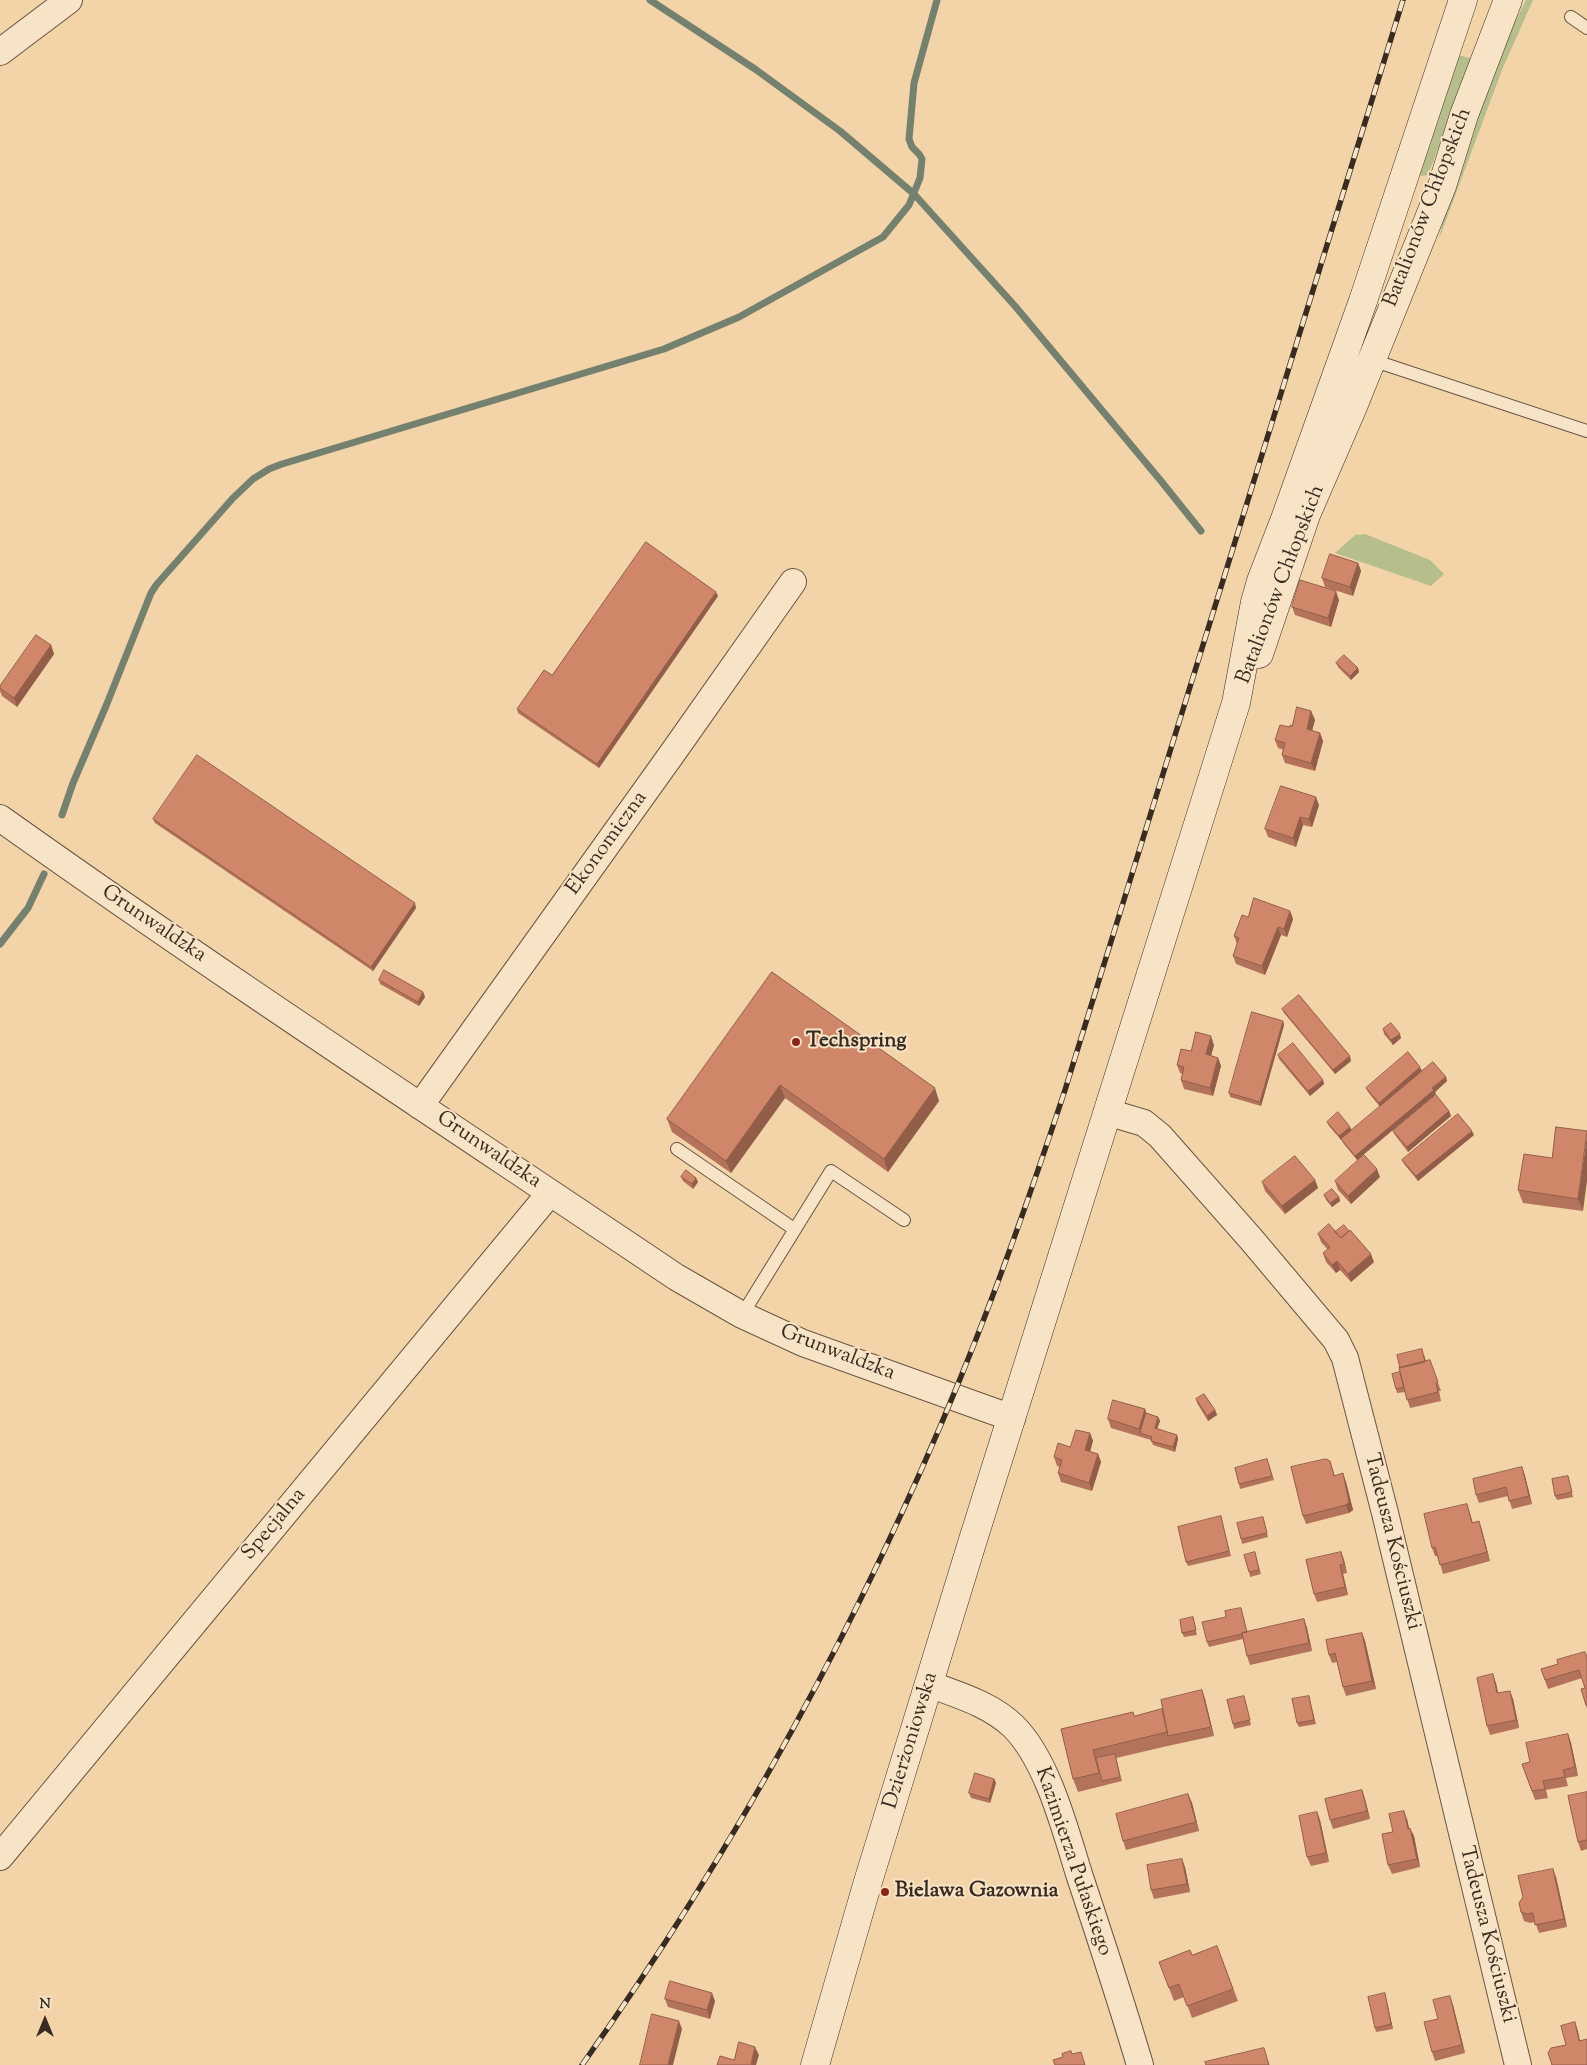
<!DOCTYPE html>
<html>
<head>
<meta charset="utf-8">
<style>
	body { margin:0 }
	#map { position:relative; width:1587px; height:2065px; overflow:hidden; background:#f3d4a8; font-family:"Sorts Mill Goudy",serif }
	canvas { display:block }
	.north { position:absolute; left:20px; top:1995px; width:50px; height:50px; -webkit-text-stroke:4px #f7e3c6; paint-order:stroke; rotate:0deg; font-size:14px; font-weight:700; line-height:20px; text-align:center; color:#382c20 }
	.north::after { content:''; display:block; margin:auto; width:18px; height:22px; background:#382c20; clip-path:polygon(50% 0,100% 100%,50% 72%,0 100%) }
</style>
</head>
<body>
<div id="map">
<canvas width="1587" height="2065"></canvas>
<div class="north">N</div>
</div>
<script>
const ctx = document.querySelector('canvas').getContext('2d');
ctx.lineJoin = 'round';
function fillPath(path, color) { ctx.fillStyle = color; ctx.fill(path, 'evenodd'); }
function trace(path, color, width, dash) { ctx.strokeStyle = color; ctx.lineWidth = width; ctx.lineCap = dash ? 'butt' : 'round'; ctx.setLineDash(dash || []); ctx.stroke(path); }
function write(font, color, halo, rows, align = 'center') {
  ctx.font = font + ' "Sorts Mill Goudy",serif'; ctx.lineWidth = 4; ctx.setLineDash([]); ctx.textBaseline = 'middle'; ctx.strokeStyle = halo; ctx.fillStyle = color; for (const [text, x, y, turn = 0] of rows) {
    ctx.save(); ctx.translate(x, y); ctx.rotate((+turn || 0) * Math.PI / 180); ctx.textAlign = isNaN(turn) ? turn : align; if (halo) ctx.strokeText(text, 0, 0); ctx.fillText(text, 0, 0); ctx.restore();
  }
}
const green = new Path2D(`
	M1526,0H1533L1502,70L1439,239L1449,187L1510,32Z
	M1455,54L1473,59L1428,175L1421,176L1419,174Z
	M1365,534L1430,560L1444,574L1431,586L1335,553L1355,535Z`);
const stream = new Path2D(`
	M650,0L755,69L840,131L914,194L1015,306L1161,481L1201,531
	M62,815L73,783L106,706L151,593L157,584L233,498L253,479L269,469L282,464L664,349L739,317L883,237L909,205L920,178L922,159L919,154L912,147L909,139L914,83L937,0
	M0,944L28,908L44,874`);
const lane = new Path2D(`
	M1571,17L1587,28
	M1369,359L1587,431
	M677,1149L794,1229
	M742,1315L831,1171L904,1220`);
const street = new Path2D(`
	M0,52L69,0
	M0,818C222,976 450,1125 676,1277L742,1315L803,1343L1012,1418
	M420,1106L674,751L793,582
	M1107,1112L1144,1123L1160,1136L1251,1239L1336,1340L1345,1358L1385,1513L1518,2065
	M929,1684C958,1695 990,1704 1013,1726C1047,1759 1065,1829 1079,1874C1100,1937 1121,2001 1140,2065
	M0,1857L550,1193`);
const secondary = new Path2D(`
	M1259,654L1306,515L1352,409L1442,186L1464,115L1508,0
	M815,2065L867,1885L972,1543L1236,703L1255,602L1261,581L1285,519L1363,301L1463,0`);
const rail = new Path2D(`
	M582,2065C733,1852 861,1621 960,1379C999,1284 1033,1187 1065,1090L1403,0`);
const wall = new Path2D(`
	M1358,563L1361,571L1353,596L1325,587L1322,578Z
	M718,596L599,768L518,713L517,709L552,675Z
	M1339,600L1331,627L1295,615L1292,607Z
	M51,645L54,654L17,707L2,696L0,691V686Z
	M1336,663L1358,668L1359,672L1351,680L1338,667Z
	M1311,711L1315,720L1312,731L1320,733L1323,741L1315,771L1285,763L1282,755L1284,750L1278,748L1275,740L1290,727Z
	M1319,805L1312,827L1303,825L1296,847L1268,837L1265,829Z
	M153,819L416,908L373,971L155,823Z
	M1290,911L1293,919L1287,937L1281,935L1265,975L1236,964L1233,956L1237,944L1234,936L1248,917Z
	M772,972L939,1101L888,1172L785,1098L731,1173L672,1132L667,1119Z
	M379,980L423,992L425,997L419,1006L380,984Z
	M1282,1009L1351,1061L1335,1074L1284,1013Z
	M1283,1021L1284,1025L1261,1106L1230,1097L1229,1093Z
	M1383,1029L1401,1038L1393,1045L1384,1034Z
	M1214,1045L1211,1056L1218,1058L1221,1066L1213,1096L1184,1089L1181,1080L1183,1074L1180,1073L1177,1065L1191,1051Z
	M1278,1055L1323,1080L1324,1084L1310,1096L1279,1059Z
	M1422,1071L1446,1077L1447,1081L1435,1092L1436,1094L1357,1160L1343,1143L1342,1140H1341L1329,1126L1327,1122L1352,1130L1380,1107L1368,1092L1366,1088Z
	M1449,1111L1451,1116L1408,1152L1395,1135L1393,1131Z
	M1556,1127L1583,1211L1523,1203L1518,1190L1552,1158Z
	M1474,1135L1418,1181L1404,1164L1402,1160Z
	M681,1177L696,1178L698,1182L693,1189L683,1181Z
	M1380,1177L1351,1204L1338,1190L1335,1181Z
	M1315,1180L1318,1188L1285,1214L1265,1191L1262,1182Z
	M1324,1195L1339,1197L1340,1201L1332,1207L1326,1200Z
	M1335,1232L1374,1262L1351,1282L1340,1270L1336,1273L1326,1262L1323,1253L1328,1250L1321,1242L1318,1234Z
	M1424,1354L1426,1361L1430,1360L1441,1391H1439L1441,1401L1410,1408L1405,1392L1397,1393L1396,1389L1400,1372Z
	M1196,1399L1215,1410L1217,1415L1208,1421L1197,1403Z
	M1145,1409L1146,1413L1158,1417L1160,1421L1157,1429L1177,1435L1178,1439L1175,1452L1153,1445L1151,1440L1111,1428L1108,1419Z
	M1090,1433L1093,1441L1090,1452L1098,1454L1101,1462L1092,1491L1061,1482L1058,1473L1060,1467L1057,1466L1054,1457L1070,1447Z
	M1330,1461L1335,1476L1346,1482L1353,1510L1349,1513L1306,1524L1303,1516Z
	M1269,1464L1274,1480L1240,1489L1239,1484Z
	M1522,1467L1525,1476L1532,1504L1512,1509L1508,1496L1479,1503L1476,1495Z
	M1568,1476L1573,1497L1557,1500L1555,1496Z
	M1467,1504L1473,1523L1479,1521L1490,1561L1443,1574L1438,1556H1435L1432,1548Z
	M1222,1521L1231,1556L1188,1566L1186,1562Z
	M1264,1521L1268,1537L1242,1544L1241,1539Z
	M1341,1552L1344,1560L1347,1573L1343,1574L1348,1595L1317,1602L1314,1594Z
	M1256,1556L1261,1574L1250,1577L1249,1572Z
	M1241,1608L1247,1632L1304,1619L1307,1628L1312,1651L1250,1665L1247,1656L1243,1639L1209,1647L1207,1642L1226,1617Z
	M1193,1617L1197,1635L1184,1637L1182,1633Z
	M1362,1633L1365,1641L1376,1689L1346,1696L1343,1687L1337,1662L1332,1663L1329,1655Z
	M1587,1656V1709L1581,1689L1585,1688L1582,1678L1548,1689L1541,1669Z
	M1496,1683L1498,1693L1513,1699L1519,1728L1490,1735L1487,1726Z
	M1202,1690L1205,1699L1214,1736L1172,1745L1116,1758L1122,1781L1078,1792L1073,1779L1061,1729L1135,1716L1162,1709Z
	M1244,1696L1251,1725L1234,1729L1233,1724Z
	M1309,1696L1316,1724L1299,1727L1297,1723Z
	M1568,1734L1571,1743L1578,1776L1566,1778L1568,1786L1546,1790L1548,1798L1535,1800L1522,1764L1530,1762Z
	M994,1779L996,1783L990,1803L971,1798L969,1793Z
	M1362,1790L1365,1799L1370,1819L1333,1829L1330,1820Z
	M1587,1792V1849L1581,1851L1578,1842Z
	M1188,1794L1192,1803L1199,1831L1126,1850L1123,1841Z
	M1317,1812L1320,1820L1329,1862L1311,1866L1307,1857Z
	M1407,1819L1409,1828L1414,1836L1420,1867L1392,1874L1388,1865L1393,1832Z
	M1185,1867L1190,1892L1154,1899L1151,1890Z
	M1556,1877L1567,1927L1539,1933L1535,1922L1530,1923L1524,1921L1521,1912Z
	M1217,1946L1238,2001L1192,2018L1184,1997L1174,2001L1159,1962L1192,1955Z
	M1386,1998L1393,2029L1376,2032L1375,2028Z
	M665,1999L715,2001L710,2019L668,2007Z
	M1453,2005L1465,2053L1435,2061L1432,2052L1438,2019Z`);
const shadedWall = new Path2D(`
	M1358,563L1361,571L1353,596L1350,587Z
	M1336,591L1339,600L1331,627L1328,618Z
	M716,592L718,596L599,768L597,764Z
	M51,645L54,654L17,707L14,698Z
	M1358,668L1359,672L1351,680L1350,676Z
	M1311,711L1315,720L1310,738L1307,729Z
	M1320,733L1323,741L1315,771L1311,763Z
	M1316,797L1319,805L1312,827L1309,819Z
	M1300,817L1303,825L1296,847L1293,838Z
	M415,903L416,908L373,971L371,967Z
	M1290,911L1293,919L1287,937L1284,929Z
	M1278,927L1281,935L1265,975L1262,966Z
	M423,992L425,997L419,1006L418,1002Z
	M1283,1021L1284,1025L1261,1106L1260,1102Z
	M1400,1034L1401,1038L1393,1045L1391,1040Z
	M1211,1036L1214,1045L1209,1063L1206,1054Z
	M1350,1056L1351,1061L1335,1074L1333,1070Z
	M1218,1058L1221,1066L1213,1096L1210,1088Z
	M1420,1067L1422,1071L1380,1107L1379,1103Z
	M1446,1077L1447,1081L1435,1092L1436,1094L1357,1160L1355,1156Z
	M1323,1080L1324,1084L1310,1096L1308,1091Z
	M780,1085L785,1098L731,1173L726,1161Z
	M935,1088L939,1101L888,1172L884,1159Z
	M1449,1111L1451,1116L1408,1152L1407,1147Z
	M1350,1127L1352,1131L1341,1140L1339,1136Z
	M1472,1131L1474,1135L1418,1181L1416,1176Z
	M1587,1136V1181L1583,1211L1578,1199Z
	M1377,1169L1380,1177L1351,1204L1348,1196Z
	M696,1178L698,1182L693,1189L692,1184Z
	M1315,1180L1318,1188L1285,1214L1282,1206Z
	M1339,1197L1340,1201L1332,1207L1330,1203Z
	M1371,1254L1374,1262L1351,1282L1348,1274Z
	M1337,1261L1340,1270L1336,1273L1332,1265Z
	M1145,1409L1148,1418L1140,1433L1139,1429Z
	M1215,1410L1217,1415L1208,1421L1207,1416Z
	M1158,1417L1160,1421L1156,1432L1155,1428Z
	M1090,1433L1093,1441L1088,1458L1085,1450Z
	M1177,1435L1178,1439L1175,1452L1173,1447Z
	M1098,1454L1101,1462L1092,1491L1089,1483Z
	M1522,1467L1525,1476L1532,1504L1529,1496Z
	M1343,1473L1346,1482L1353,1510L1349,1513L1346,1505Z
	M1479,1521L1482,1530L1490,1561L1487,1552Z
	M1341,1552L1344,1560L1347,1573L1344,1564Z
	M1340,1565L1343,1574L1348,1595L1345,1587Z
	M1304,1619L1307,1628L1312,1651L1309,1643Z
	M1362,1633L1365,1641L1376,1689L1372,1681Z
	M1493,1674L1496,1683L1500,1702L1497,1693Z
	M1202,1690L1205,1699L1214,1736L1211,1727Z
	M1510,1691L1513,1699L1519,1728L1516,1720Z
	M1568,1734L1571,1743L1578,1776L1575,1767Z
	M994,1779L996,1783L990,1803L989,1799Z
	M1362,1790L1365,1799L1370,1819L1367,1811Z
	M1188,1794L1192,1803L1199,1831L1196,1822Z
	M1404,1811L1407,1819L1411,1837L1408,1829Z
	M1317,1812L1320,1820L1329,1862L1326,1853Z
	M1410,1828L1414,1836L1420,1867L1417,1859Z
	M1182,1859L1185,1867L1190,1892L1187,1884Z
	M1553,1869L1556,1877L1567,1927L1564,1919Z
	M712,1993L715,2001L710,2019L707,2010Z
	M1385,1993L1386,1998L1393,2029L1391,2024Z
	M1450,1996L1453,2005L1465,2053L1462,2045Z
	M679,2021L682,2029L673,2065H668Z
	M1575,2022L1578,2031L1582,2050L1579,2041Z
	M755,2047L759,2055L756,2065H751Z`);
const building = new Path2D(`
	M646,542L716,592L597,764L517,709L544,670L552,675Z
	M1330,554L1358,563L1350,587L1322,578Z
	M1300,580L1336,591L1328,618L1292,607Z
	M36,635L51,645L14,698L0,688V686Z
	M1344,655L1358,668L1350,676L1336,663Z
	M1297,707L1311,711L1307,729L1320,733L1311,763L1282,755L1285,743L1275,740L1280,725L1290,727V725L1292,726Z
	M197,755L415,903L371,967L153,819Z
	M1281,786L1316,797L1309,819L1300,817L1293,838L1265,829Z
	M1254,898L1290,911L1284,929L1278,927L1262,966L1233,956L1239,938L1234,936L1242,915L1248,917Z
	M384,970L423,992L418,1002L379,980Z
	M772,972L935,1088L884,1159L780,1085L726,1161L667,1119Z
	M1299,995L1350,1056L1333,1070L1282,1009Z
	M1252,1012L1283,1021L1260,1102L1229,1093Z
	M1391,1023L1400,1034L1391,1040L1383,1029Z
	M1196,1032L1211,1036L1206,1054L1218,1058L1210,1088L1181,1080L1184,1067L1177,1065L1181,1049L1191,1051Z
	M1293,1043L1323,1080L1308,1091L1278,1055Z
	M1408,1052L1420,1067L1379,1103L1366,1088Z
	M1433,1062L1446,1077L1432,1088L1434,1090L1355,1156L1341,1139Z
	M1436,1095L1449,1111L1407,1147L1393,1131Z
	M1338,1112L1350,1127L1339,1136L1327,1122Z
	M1458,1114L1472,1131L1416,1176L1402,1160Z
	M1556,1127L1587,1131L1578,1199L1518,1190L1524,1154L1552,1158Z
	M1364,1155L1377,1169L1348,1196L1335,1181Z
	M1295,1156L1315,1180L1282,1206L1262,1182Z
	M686,1170L696,1178L692,1184L681,1177Z
	M1332,1189L1339,1197L1330,1203L1324,1195Z
	M1329,1224L1341,1238L1350,1230L1371,1254L1348,1274L1337,1261L1332,1265L1323,1253L1330,1247L1318,1234Z
	M1344,1225L1349,1231L1341,1238L1335,1232Z
	M1422,1349L1425,1362L1400,1368L1397,1355Z
	M1430,1360L1438,1382L1436,1383L1438,1392L1407,1400L1399,1368Z
	M1400,1372L1404,1387L1396,1389L1392,1374Z
	M1204,1394L1215,1410L1207,1416L1196,1399Z
	M1113,1400L1145,1409L1139,1429L1108,1419Z
	M1146,1413L1158,1417L1155,1428L1177,1435L1173,1447L1151,1441L1152,1437L1140,1433Z
	M1076,1430L1090,1433L1085,1450L1098,1454L1089,1483L1058,1473L1062,1460L1054,1457L1058,1443L1070,1447Z
	M1267,1459L1272,1476L1239,1484L1235,1468Z
	M1326,1459L1330,1461L1334,1476L1343,1473L1349,1502L1346,1505L1303,1516L1291,1467Z
	M1522,1467L1529,1496L1509,1501L1506,1487L1476,1495L1473,1479Z
	M1568,1476L1572,1492L1555,1496L1552,1479Z
	M1467,1504L1472,1523L1479,1521L1487,1552L1440,1565L1435,1547L1432,1548L1424,1514Z
	M1221,1516L1229,1551L1186,1562L1178,1527Z
	M1263,1517L1267,1533L1241,1539L1237,1523Z
	M1255,1552L1259,1570L1249,1572L1244,1555Z
	M1341,1552L1344,1564L1340,1565L1345,1587L1314,1594L1306,1560Z
	M1241,1608L1247,1632L1242,1633V1634L1207,1642L1202,1622L1226,1617L1225,1611Z
	M1193,1617L1196,1630L1182,1633L1180,1620Z
	M1304,1619L1309,1643L1247,1656L1242,1633Z
	M1362,1633L1372,1681L1343,1687L1335,1653L1329,1655L1326,1640Z
	M1585,1652L1587,1657V1705H1586L1581,1689L1585,1688L1579,1670L1545,1680L1541,1669L1558,1664L1557,1660Z
	M1493,1674L1497,1693L1510,1691L1516,1720L1487,1726L1477,1678Z
	M1202,1690L1211,1727L1168,1736L1161,1700Z
	M1244,1696L1250,1720L1233,1724L1227,1700Z
	M1309,1696L1314,1720L1297,1723L1292,1699Z
	M1162,1709L1167,1732L1093,1750L1099,1773L1073,1779L1061,1729L1133,1712L1134,1716Z
	M1568,1734L1575,1767L1563,1770L1565,1777L1543,1781L1545,1789L1532,1791L1522,1764L1530,1762L1526,1743Z
	M1115,1754L1120,1777L1102,1781L1096,1758Z
	M975,1773L994,1779L989,1799L969,1793Z
	M1362,1790L1367,1811L1330,1820L1325,1799Z
	M1587,1792V1840L1578,1842L1568,1796Z
	M1188,1794L1196,1822L1123,1841L1116,1814Z
	M1404,1811L1408,1829L1410,1828L1417,1859L1388,1865L1382,1834L1393,1832L1389,1814Z
	M1317,1812L1326,1853L1307,1857L1299,1816Z
	M1182,1859L1187,1884L1151,1890L1147,1865Z
	M1553,1869L1564,1919L1535,1925L1533,1913L1527,1914L1521,1912L1519,1903L1523,1897L1518,1876Z
	M1217,1946L1233,1989L1187,2006L1179,1984L1169,1988L1159,1962L1190,1950L1192,1955Z
	M670,1981L712,1993L707,2010L665,1999Z
	M1385,1993L1391,2024L1375,2028L1368,1997Z
	M1450,1996L1462,2045L1432,2052L1424,2022L1438,2019L1433,2000Z
	M652,2014L679,2021L668,2065H640Z
	M1575,2022L1579,2041L1587,2039V2065H1552L1548,2053L1551,2048L1566,2045L1561,2026Z
	M739,2042L755,2047L751,2064L754,2065H717L720,2056L734,2060Z
	M1264,2048L1269,2065H1206L1205,2062Z
	M1071,2051L1072,2054L1081,2052L1085,2065H1055L1053,2060L1063,2057L1062,2054Z`);
const markers = [
	[796,1042,5,"#8f2418"],
	[885,1892,5,"#8f2418"]
];
const streetNames = [
	["Batalionów Chłopskich",1429,208,-69],
	["Batalionów Chłopskich",1282,585,-69],
	["Ekonomiczna",608,844,-54],
	["Grunwaldzka",153,925,34],
	["Grunwaldzka",488,1151,34],
	["Grunwaldzka",837,1354,21],
	["Specjalna",275,1525,-50],
	["Tadeusza Kościuszki",1391,1542,76],
	["Dzierżoniowska",912,1741,-73],
	["Kazimierza Pułaskiego",1072,1862,71],
	["Tadeusza Kościuszki",1486,1935,76]
];
const poiNames = [
	["Techspring",806,1042],
	["Bielawa Gazownia",895,1892]
];
fillPath(green, '#b6be8b');
trace(stream, '#75816f', 7);
trace(lane, '#675642', 14);
trace(street, '#675642', 28);
trace(secondary, '#382c20', 29);
trace(lane, '#f7e3c6', 12);
trace(street, '#f7e3c6', 26);
trace(secondary, '#f7e3c6', 28);
trace(rail, '#382c20', 5.5);
trace(rail, '#f7e3c6', 4, [11]);
fillPath(wall, '#b3735a');
fillPath(shadedWall, '#925e4a');
fillPath(building, '#d08669');
trace(building, '#925e4a', 1);
for (const [x, y, r, color] of markers) { const dot = new Path2D(); dot.arc(x, y, r, 0, 2 * Math.PI); ctx.fillStyle = color; ctx.fill(dot); trace(dot, '#f7e3c6', 2); }
write('21px', '#382c20', '#f7e3c6', streetNames);
write('bold 21px', '#382c20', '#f7e3c6', poiNames, 'left');
</script>
</body>
</html>
